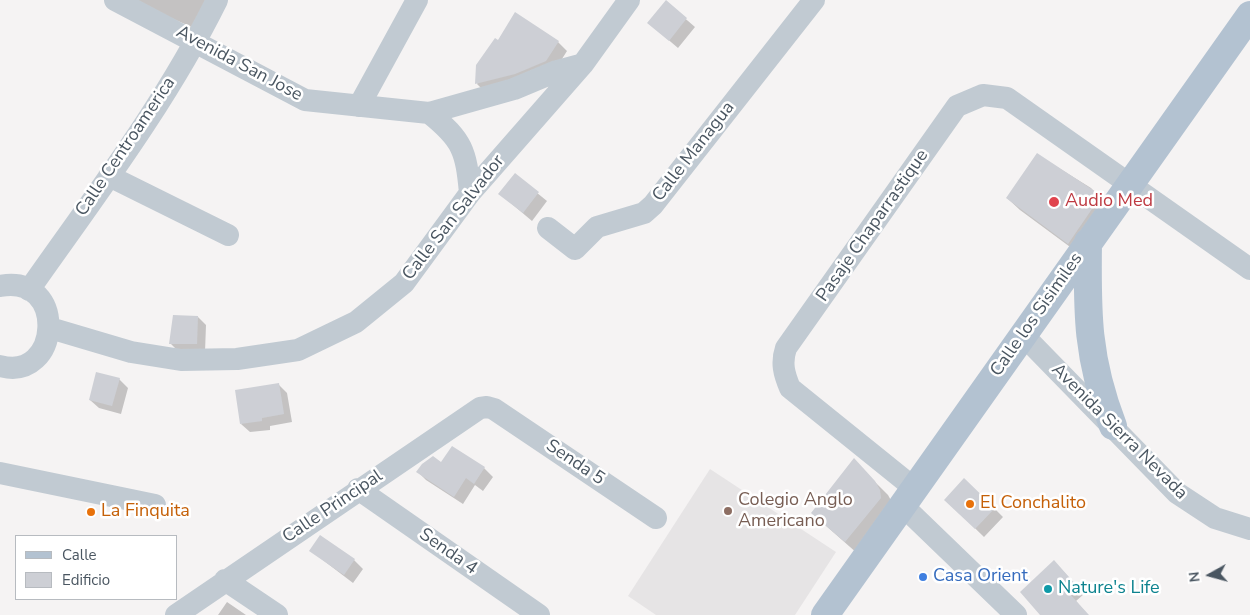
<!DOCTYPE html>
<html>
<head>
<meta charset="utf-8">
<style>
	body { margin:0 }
	#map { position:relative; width:1250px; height:615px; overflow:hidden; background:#f5f3f3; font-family:"Nunito Sans",sans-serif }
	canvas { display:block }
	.legend { position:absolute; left:15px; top:535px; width:162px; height:65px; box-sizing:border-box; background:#fff; border:1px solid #b7bbc0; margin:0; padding:6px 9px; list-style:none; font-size:15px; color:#4a5661 }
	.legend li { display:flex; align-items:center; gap:10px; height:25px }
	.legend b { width:25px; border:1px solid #b7bbc0 }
	.north { position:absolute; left:1185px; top:550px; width:50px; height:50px; -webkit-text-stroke:4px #fff; paint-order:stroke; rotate:263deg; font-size:14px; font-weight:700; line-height:20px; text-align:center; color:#4a5661 }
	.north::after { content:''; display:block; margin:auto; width:18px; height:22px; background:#4a5661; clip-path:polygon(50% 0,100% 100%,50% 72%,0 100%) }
</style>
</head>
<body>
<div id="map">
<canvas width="1250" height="615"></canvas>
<ul class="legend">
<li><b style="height:6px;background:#b3c2d1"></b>Calle</li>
<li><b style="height:14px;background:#cdcfd5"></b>Edificio</li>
</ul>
<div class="north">N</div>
</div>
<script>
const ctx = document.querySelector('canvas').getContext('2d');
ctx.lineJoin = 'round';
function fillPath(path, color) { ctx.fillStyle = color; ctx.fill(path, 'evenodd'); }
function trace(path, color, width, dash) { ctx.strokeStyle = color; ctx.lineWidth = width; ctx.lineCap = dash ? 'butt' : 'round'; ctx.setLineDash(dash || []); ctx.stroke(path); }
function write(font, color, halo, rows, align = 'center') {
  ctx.font = font + ' "Nunito Sans",sans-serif'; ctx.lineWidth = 5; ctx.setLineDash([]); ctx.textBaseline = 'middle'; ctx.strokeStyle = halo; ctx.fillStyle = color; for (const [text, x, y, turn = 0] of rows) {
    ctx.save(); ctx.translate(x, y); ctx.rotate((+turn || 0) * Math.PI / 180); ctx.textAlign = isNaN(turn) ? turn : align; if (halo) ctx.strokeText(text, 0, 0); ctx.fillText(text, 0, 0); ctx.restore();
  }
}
const education = new Path2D(`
	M710,469L836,552L795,615H656L628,596Z`);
const shadow = new Path2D(`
	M130,0H210L196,29Z
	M666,2L695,27L678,48L658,31Z
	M515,14L558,42L567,51L555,70L485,92L477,84L498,41Z
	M1038,155L1091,188L1108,206L1081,255L1020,210L1007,198Z
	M515,175L547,201L532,221L500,194Z
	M198,317L206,325L205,352H179L171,344Z
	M119,379L128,388L121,414L99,408L90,400Z
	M279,385L287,393L292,422L270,426V430L250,432L241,424Z
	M452,447L484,468L493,477L483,491L475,485L463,504L426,480L418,472L442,464Z
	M866,473L888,495L893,504L858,554L825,525Z
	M945,499L994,508L1003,517L984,537Z
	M311,551L354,560L363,569L353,583Z
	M1063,571L1084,594L1076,601L1088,615H1041Z
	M227,602L246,615H218Z`);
const building = new Path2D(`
	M666,0L687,18L669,41L647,23Z
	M515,12L559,41L546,61L515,74L475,84L476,65L495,38L498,40Z
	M1037,153L1096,192L1094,206L1068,244L1006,198Z
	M515,173L539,192L523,213L498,194Z
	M173,315L198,316L197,344H169Z
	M96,372L120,378L112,406L89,400Z
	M279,383L284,414L262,418V421L240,424L235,390Z
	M452,446L485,467L474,484L466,478L454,497L416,472L422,464L433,456L441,462Z
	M854,458L875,481L880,490L881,498L845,542L811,513Z
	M964,478L995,508L975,529L944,500Z
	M320,535L355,559L344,575L309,551Z
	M1054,560L1076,585L1068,592L1089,615H1040L1020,592Z`);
const minor = new Path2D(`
	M115,0L305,100L429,113L514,89L557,71L583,64
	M359,106L417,0
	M429,113C463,140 466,151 470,193
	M109,176L228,235
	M548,228L575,249L597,227L644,213L653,205L814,0
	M0,286C68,273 61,383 0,366
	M29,290C95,196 166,103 217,0
	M50,328L131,352L181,360L237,359L298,350L356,322L404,283L470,193L583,64L629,0
	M1023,335L1177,493L1215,518L1250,529
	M0,473L155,505
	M914,488L790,388C784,374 781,363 786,348L957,106L983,95L1007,98L1250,269
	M358,489L539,615
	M902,505L1016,615
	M225,580L277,615
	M176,615L480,408L487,407L494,409L656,518`);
const major = new Path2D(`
	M1088,242C1087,313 1087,359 1113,426
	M825,615L1250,15`);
const markers = [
	[1054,202,6,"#e0444e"],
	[970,504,5,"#e8710a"],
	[728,511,5,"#8d6e63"],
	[91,512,5,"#e8710a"],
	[923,577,5,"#3f7fe0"],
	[1048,589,5,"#0f9aa8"]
];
const streetNames = [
	["Avenida San Jose",239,64,28],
	["Calle Centroamerica",126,147,-56],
	["Calle Managua",694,152,-52],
	["Calle San Salvador",454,218,-52],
	["Pasaje Chaparrastique",873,226,-55],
	["Calle los Sisimiles",1037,315,-55],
	["Avenida Sierra Nevada",1119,432,45],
	["Senda 5",575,463,34],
	["Calle Principal",333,507,-34],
	["Senda 4",448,552,35]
];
const healthNames = [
	["Audio Med",1065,202]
];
const educationNames = [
	["Colegio Anglo",738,501],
	["Americano",738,522]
];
const foodNames = [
	["El Conchalito",980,504],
	["La Finquita",101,512]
];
const shopNames = [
	["Casa Orient",933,577]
];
const cultureNames = [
	["Nature's Life",1058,589]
];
fillPath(education, '#e6e4e5');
fillPath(shadow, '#0003');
fillPath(building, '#cdcfd5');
trace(minor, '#c1cad2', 22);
trace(major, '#b3c2d1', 28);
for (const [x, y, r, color] of markers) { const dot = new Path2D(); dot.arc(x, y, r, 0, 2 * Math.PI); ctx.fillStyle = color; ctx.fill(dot); trace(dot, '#fff', 2); }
write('18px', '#4a5661', '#fff', streetNames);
write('18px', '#be3a42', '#fff', healthNames, 'left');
write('18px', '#785e54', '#fff', educationNames, 'left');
write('18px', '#c56008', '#fff', foodNames, 'left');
write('18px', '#366cbe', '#fff', shopNames, 'left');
write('18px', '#0d838f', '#fff', cultureNames, 'left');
</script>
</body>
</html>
